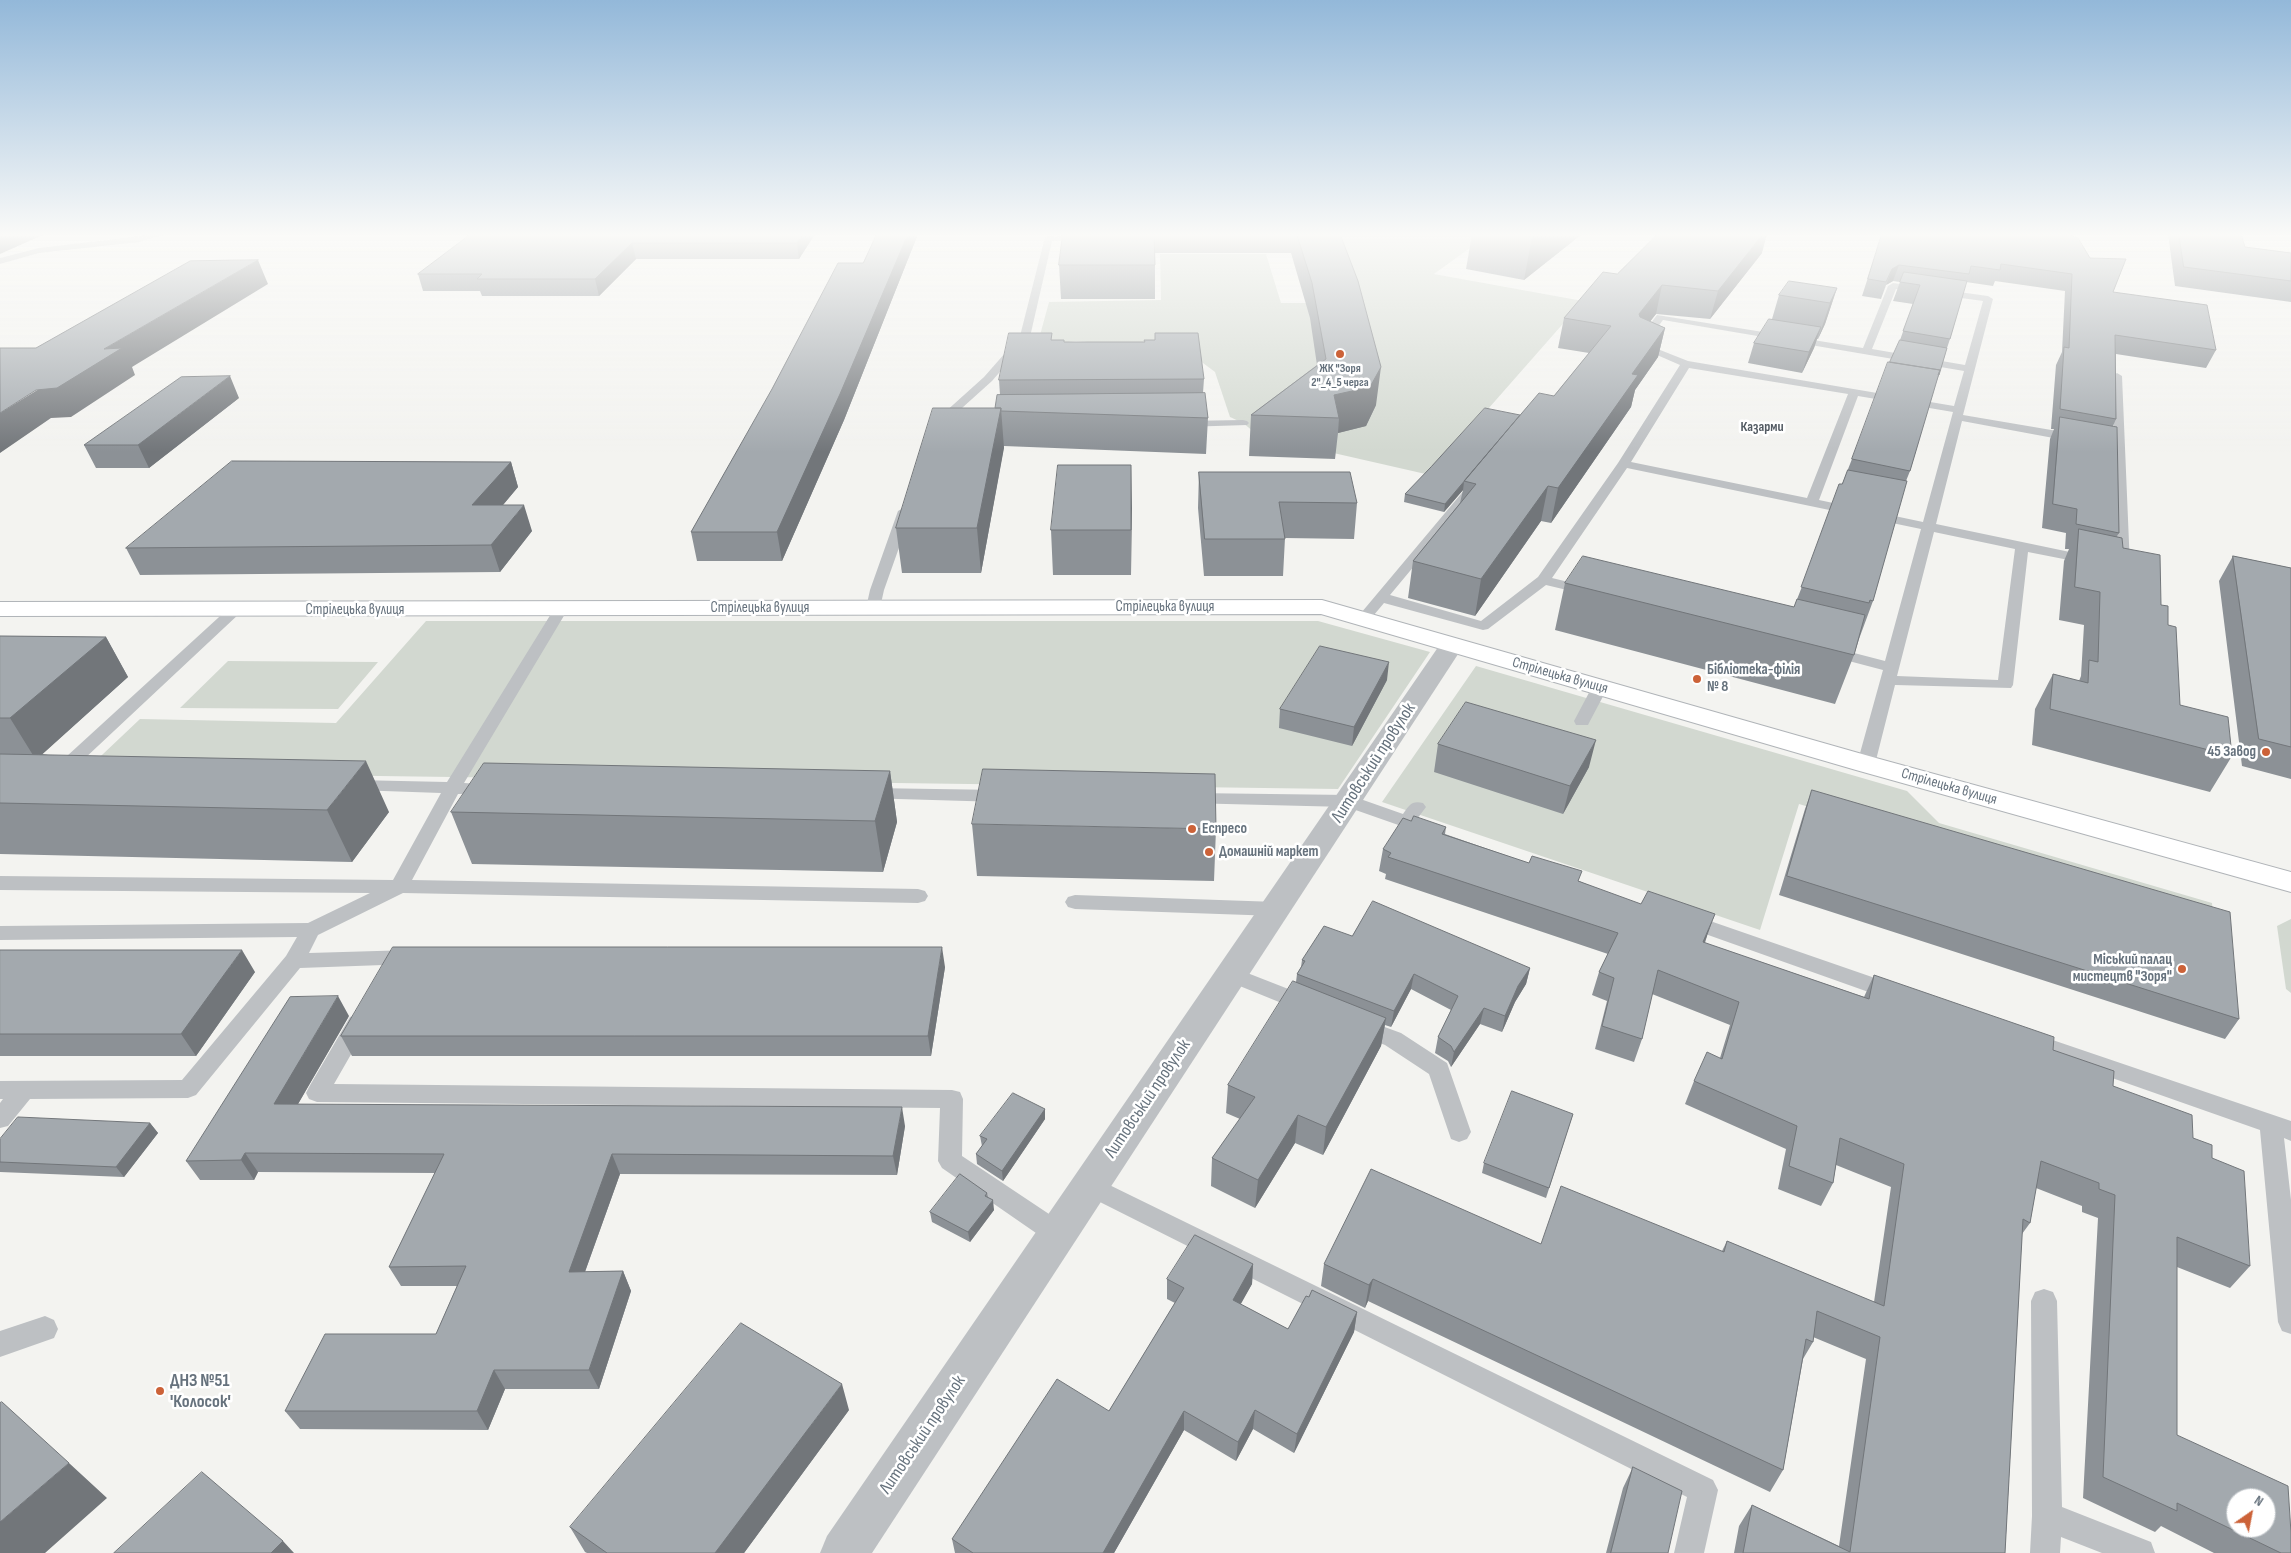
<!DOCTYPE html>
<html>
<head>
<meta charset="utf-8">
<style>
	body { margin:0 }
	#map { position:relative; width:2291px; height:1553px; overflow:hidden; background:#f3f3f0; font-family:"Sofia Sans Condensed",sans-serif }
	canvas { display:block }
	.north { position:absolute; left:2226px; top:1488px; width:50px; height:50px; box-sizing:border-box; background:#fff; border:1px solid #c2c7cb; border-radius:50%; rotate:33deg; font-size:14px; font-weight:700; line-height:20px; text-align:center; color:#66727d }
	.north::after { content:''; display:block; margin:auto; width:18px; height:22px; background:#cc6238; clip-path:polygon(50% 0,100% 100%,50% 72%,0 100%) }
</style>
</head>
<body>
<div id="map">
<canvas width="2291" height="1553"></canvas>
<div class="north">N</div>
</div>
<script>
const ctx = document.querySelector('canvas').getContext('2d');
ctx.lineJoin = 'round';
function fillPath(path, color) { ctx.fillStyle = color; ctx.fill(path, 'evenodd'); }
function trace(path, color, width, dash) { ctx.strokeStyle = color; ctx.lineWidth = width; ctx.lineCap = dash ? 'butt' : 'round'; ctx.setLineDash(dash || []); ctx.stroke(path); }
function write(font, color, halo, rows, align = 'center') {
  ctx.font = font + ' "Sofia Sans Condensed",sans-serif'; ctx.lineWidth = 5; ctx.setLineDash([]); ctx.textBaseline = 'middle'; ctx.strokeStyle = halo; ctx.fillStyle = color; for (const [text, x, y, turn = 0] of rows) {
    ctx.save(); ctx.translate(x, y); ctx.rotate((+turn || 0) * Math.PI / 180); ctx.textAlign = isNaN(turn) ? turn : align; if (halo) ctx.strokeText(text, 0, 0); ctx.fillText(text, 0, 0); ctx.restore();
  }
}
const green = new Path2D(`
	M1335,235H1488L1434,274L1583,301L1430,475L1259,436L1243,423L1230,417L1215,372L1187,351L1076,341L1037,346L1049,302L1161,300L1160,254H1266L1281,303H1357Z
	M426,621H1318L1430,652L1338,789L84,772L140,719L336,723Z
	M228,661L378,662L338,709L180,708Z
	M1476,666L1907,791L1939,823L2212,903L2214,927L1799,804L1760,930L1382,802Z
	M2291,919V993L2286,989L2277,926Z`);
const lane = new Path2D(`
	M150,235H163L139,242L39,253L0,264V258L39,248Z
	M1078,235H1114L1110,238L1052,241L1030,337L992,381L942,426H934L932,424L934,422L984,377L1020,336L1045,237Z
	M1893,283L1988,296L1993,299L1963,415L2075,434L2081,438L2075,442L1962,421L1936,524L2089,556L2096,560L2089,564L2028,552L2013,685L2011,688L1895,685L1875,764L1872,768H1860L1857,764L1883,670L1826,655L1823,652L1826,649L1831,647L1885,661L1921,529L1627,468L1552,578L1593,588L1595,591L1593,594L1588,595L1546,585L1488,629L1483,630L1384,603L1368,622L1363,623L1356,619L1471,482H1479L1481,485L1479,488L1390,595L1481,621L1538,577L1618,463L1680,365L1634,345L1657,315L1863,348L1888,286ZM1896,289L1983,301L1965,365L1872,349ZM1663,320L1964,371L1954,406L1688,361L1645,344ZM1689,368L1848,394L1807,498L1631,462ZM1858,396L1953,412L1923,522L1819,500ZM1934,532L2015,549L1998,680L1897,676Z
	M2117,373L2122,376L2130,567L2123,571L2115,570L2113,567L2116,564L2114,449L2106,448L2104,445L2106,442H2114L2112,376Z
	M1243,420L1247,421L1249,423L1247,425L1184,427L1178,424L1184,421Z
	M905,507L912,511L884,590L880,608L873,612L868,611L866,608L870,590L898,511Z
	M561,605L568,609L464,783L497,785L500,789L497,793L458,794L412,880L918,889L925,891L928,896L925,901L918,903L403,893L318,935L309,953L411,950L418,952L421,957L418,962L411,964L300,968L196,1095L188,1098L30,1099L8,1126L0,1128V1103L3,1099H0V1081L182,1080L286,956L297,937L0,940V926L308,923L370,893L0,890V876L393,880L441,793L355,790L349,789L346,785L349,781L355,780L447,782L554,609Z
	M235,606L242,610L240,613L67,775H55L52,771L55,767L230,607Z
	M1600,682L1606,684L1608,687L1590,721L1588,725H1576L1574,721L1592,687L1594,684Z
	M870,788L1001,790L1007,792L1010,796L1007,800L1001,802L864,798L861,794L864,790Z
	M1192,793L1349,795L1403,814C1409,805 1412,800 1423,803L1426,807L1417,819L1430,824L1433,828L1430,832L1424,834L1347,807L1186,803L1183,799L1186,795Z
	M1075,895L1277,902L1284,904L1287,909L1284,914L1277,916L1075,909L1068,907L1065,902L1068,897Z
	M1687,913L1898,986L1902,992L1898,998L1891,1000L1680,925L1677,920L1680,915Z
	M1232,967L1314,999L1317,1005L1314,1011L1306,1013L1225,980L1222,975L1225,970Z
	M358,1015L366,1017L369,1023L334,1084L952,1090L960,1092L963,1099L962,1156L1067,1226L1071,1234L1067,1242L1058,1245L1049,1242L942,1168L938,1161L940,1108L317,1102L309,1099L306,1093L309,1087L350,1017Z
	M1360,1018L1401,1033L1447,1063L1471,1132L1467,1139L1459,1142L1451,1139L1429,1074L1385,1045L1352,1032L1349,1026L1352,1020Z
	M2032,1033L2291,1121V1141L2284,1138L2291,1200V1334L2282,1331L2278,1322L2260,1130L2024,1047L2021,1041L2024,1035Z
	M1091,1176L1713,1480L1718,1490L1704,1553H1674L1687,1497L1082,1193L1079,1186L1082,1179Z
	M2044,1289L2053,1292L2057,1301L2062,1507L2151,1542L2155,1553H2102L2061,1537L2060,1553H2030L2032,1516L2031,1301L2035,1292Z
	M45,1316L54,1320L58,1329L54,1338L0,1357V1331Z`);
const street = new Path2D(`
	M1452,638L1461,640L1464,645L872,1553H820L827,1536L1443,640Z`);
const secondary = new Path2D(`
	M1322,600L1876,758L2291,872V892L1856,770L1321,614L0,616V602Z`);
const wall = new Path2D(`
	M471,234H815L799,259H636L599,296H482L480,291H423L418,274Z
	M877,234H918L844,420L782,561H697L691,532L863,263Z
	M1063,234H1340L1376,405L1366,426L1338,433L1335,459L1249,456L1251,415L1317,365L1310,318L1291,253H1155V299H1061L1059,265Z
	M1472,234H1582L1524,280L1466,269Z
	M1882,234H2065L2113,292L2216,350L2206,368L2116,354V419L2113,426L2119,533L2117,536L2123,548L2161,605L2168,625L2180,705L2232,756L2210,792L2032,745L2035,709L2053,674L2079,681L2081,676L2084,625L2059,620L2064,561L2069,549H2065L2066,533L2042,528L2050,439L2054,429H2051L2056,365L2062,352L2065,291L1995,281L1993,286L1966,282L1950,339L1947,348L1939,375L1933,391L1910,471L1906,481L1873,601L1859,639L1854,655L1835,704L1555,630L1565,583L1794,607L1890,362L1900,340L1913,304L1893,301L1900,282L1893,281L1886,285L1881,299L1862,296Z
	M2168,234H2241L2245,247L2291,253V302L2175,286Z
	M1762,253L1710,319L1656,314L1650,321L1665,328L1658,357L1635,390L1631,407L1551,523L1541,521L1475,616L1408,598L1413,561L1460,503L1463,490L1444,512L1404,502L1405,494L1520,415L1554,396L1589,353L1558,348L1564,318L1617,274Z
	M1837,288L1825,324L1818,339H1817L1814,348L1802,373L1748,363L1754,343L1772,319L1779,295Z
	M1155,333L1204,379L1203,393L1208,418L1206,454L1004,446L981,573H902L896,528L995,408L1000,395L999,380L1053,340L1064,342H1145L1155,340Z
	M239,398L149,468H96L84,445Z
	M511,462L518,487L503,505L532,531L500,572L140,575L126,548Z
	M1131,465V575H1053L1051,530Z
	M1199,472L1357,503L1354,539L1285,538L1283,576H1204L1198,508Z
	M2233,556L2291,568V779L2242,766L2219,581Z
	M0,636L106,637L128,677L42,754L389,812L352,862L0,854Z
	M1387,680L1352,746L1279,728L1280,709Z
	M1438,744L1589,767L1563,814L1434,772Z
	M890,771L897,822L883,872L472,864L451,812Z
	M1812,790L2239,1019L2225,1039L1779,895L1805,809Z
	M1411,821L1446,827L1445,834L1579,881L1707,936L1705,943L1864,997L1874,975L2053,1050L2113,1086L2193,1138L2212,1158L2250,1266L2230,1288L2177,1267V1435L2291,1553H2214L2161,1526L2155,1532L2083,1498L2098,1218L2082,1212V1206L2036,1188L2030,1223L2022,1234L2005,1553H1734L1739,1526L1752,1505L1839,1546L1866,1359L1813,1337V1342L1803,1359L1783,1470L1770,1492L1368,1301L1365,1308L1321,1286L1324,1264L1541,1244L1722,1251L1727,1241L1874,1302L1891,1187L1836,1165L1833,1183L1821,1206L1778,1189L1786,1149L1685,1104L1694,1081L1720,1058L1730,1025L1652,994L1642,1039L1634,1062L1595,1049L1607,1001L1592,995L1599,972L1608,954L1385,879L1386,874L1379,871L1383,849Z
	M972,824L1216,829L1214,881L977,876Z
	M1352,936L1530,968L1526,984L1515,1002L1502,1032L1480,1024L1451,1067L1448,1061L1435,1053L1438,1037L1451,1010L1411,989L1391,1027L1385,1025L1381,1046L1323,1155L1295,1143L1255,1208L1211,1186L1212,1158L1240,1119L1226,1113L1228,1085L1296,982L1297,974L1301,967L1302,960Z
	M0,950L255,972L196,1056H0Z
	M945,967L931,1056H352L341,1036Z
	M349,1016L298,1104L905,1126L897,1175L620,1174L585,1272L623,1271L631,1291L599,1389H505L488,1430L300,1429L285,1411L436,1334L457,1286H401L389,1267L435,1173L258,1172L254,1180H200L186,1161Z
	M1045,1109V1119L1003,1181L977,1164L976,1154L982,1146L980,1136Z
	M1573,1114L1546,1198L1482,1173L1484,1163Z
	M150,1123L158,1133L124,1177L0,1172V1139Z
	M987,1193L988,1197L994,1210L970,1242L932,1222L930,1212Z
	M1253,1264L1252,1284L1240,1304L1288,1329L1309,1297L1357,1312L1354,1332L1294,1453L1253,1429L1236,1461L1184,1430L1114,1553H955L952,1539L1109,1411L1175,1303L1167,1299V1279Z
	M849,1410L744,1553H587L585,1552L570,1527Z
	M1633,1467L1668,1553H1606L1623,1488Z`);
const shadedWall = new Path2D(`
	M7,234H45L0,254V237Z
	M803,234H815L799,259L797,243Z
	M908,234H918L844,420L782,561L777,532Z
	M1535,234H1582L1524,280L1532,237Z
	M1763,234H1767L1762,253L1710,319L1718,291Z
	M632,243L636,259L599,296L595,279Z
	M258,260L268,284L132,367L135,375L71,417L51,418L0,453V413L104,349Z
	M1899,265L1893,281L1886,285L1881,299L1892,269Z
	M1662,285L1656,314L1633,344L1639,314Z
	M1837,288L1825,324L1818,339L1830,303Z
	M1821,327L1814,348L1802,373L1809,352Z
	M1665,328L1658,357L1635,390L1631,407L1551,523L1558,488L1632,374Z
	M1381,367L1376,405L1366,426L1338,433L1339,418L1334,395Z
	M230,376L239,398L149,468L138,445Z
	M1001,408L1004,448L981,573L977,528Z
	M511,462L518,487L481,531L472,505Z
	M1131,465L1132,508L1131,575Z
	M1464,482L1463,490L1444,512L1445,504Z
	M1548,486L1541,521L1475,616L1481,579Z
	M524,505L532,531L500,572L491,545Z
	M106,637L128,677L36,760L10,718Z
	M1389,662L1387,680L1352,746L1354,727Z
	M1596,740L1589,767L1563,814L1570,786Z
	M366,761L389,812L352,862L327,810Z
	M890,771L897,822L883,872L875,821Z
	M1715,914L1707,936L1695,965L1703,942Z
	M942,947L945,967L931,1056L928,1036Z
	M242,950L255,972L196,1056L181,1034Z
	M1530,968L1526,984L1515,1002L1502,1032L1505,1016L1518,986Z
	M1414,974L1411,989L1391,1027L1394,1011Z
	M338,996L349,1016L287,1123L274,1104Z
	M1484,1008L1480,1024L1451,1067L1454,1052Z
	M1386,1018L1381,1046L1323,1155L1326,1127Z
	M902,1107L905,1126L897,1175L893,1156Z
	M1045,1109V1119L1003,1181L1002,1171Z
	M1298,1115L1295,1143L1255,1208L1258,1180Z
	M150,1123L158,1133L124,1177L116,1167Z
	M245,1153L258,1172L254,1180L241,1160Z
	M612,1154L620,1174L578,1291L569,1272Z
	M993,1200L994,1210L970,1242L968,1232Z
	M1253,1264L1252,1284L1232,1320L1233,1300Z
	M623,1271L631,1291L599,1389L589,1370Z
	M1373,1279L1368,1301L1365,1308L1369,1285Z
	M1357,1312L1354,1332L1294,1453L1297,1434Z
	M494,1370L505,1389L488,1430L477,1411Z
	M842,1384L849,1410L744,1553H715Z
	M1255,1410L1253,1429L1236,1461L1238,1442Z
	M1184,1411V1430L1114,1553H1103Z
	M69,1463L107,1498L45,1553H0V1522Z
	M283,1541L294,1553H271Z`);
const building = new Path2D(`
	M0,234H7L0,237Z
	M471,234H803L797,243H632L595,279H477L482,274H418Z
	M877,234H908L840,394L777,532H691L772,389L838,263H863Z
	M1063,234H1154L1155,265H1059Z
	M1297,234H1340L1358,281L1381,367L1370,387L1334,395L1339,418L1251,415L1326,359L1312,283Z
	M1518,234H1535L1532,237Z
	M1658,234H1763L1718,291L1662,285L1639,314L1640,317L1665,328L1632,374L1638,375L1558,488L1548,486L1481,579L1413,561L1476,484L1464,481L1539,393L1554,396L1611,326L1564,318L1603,272L1617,274Z
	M1882,234H2065L2078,238L2090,258L2126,259L2113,292L2207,305L2216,350L2115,335L2116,419L2060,409L2064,347L2069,348L2072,274L2001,264L2000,270L1971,266L1969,274L1899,265L1892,269L1886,282L1868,279Z
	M2179,234H2241L2245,247L2291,253V281L2184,267Z
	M258,260L104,349L122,348L57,388L36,390L0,413V348H36L190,261Z
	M1904,272L1967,281L1950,339L1903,331L1920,285L1900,282Z
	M1789,281L1837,288L1830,303L1779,295Z
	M1769,319L1821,327L1809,352L1754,343Z
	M1009,333H1052L1051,340H1064V342H1145L1144,340H1155V333H1198L1204,379L999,380Z
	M1900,340L1947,348L1939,375H1938L1940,370L1890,362Z
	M1888,362L1940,370L1910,471L1852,459Z
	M230,376L138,445H84L181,377Z
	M1205,393L1208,418L1001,411V408H995L997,395Z
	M933,408H1001L977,528H896Z
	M1485,408L1520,415L1445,504L1405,494L1431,467Z
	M2060,417L2117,427L2119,533L2076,524L2077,509L2053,504Z
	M232,461L511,462L472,505H524L491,545L126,548Z
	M1058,465H1131V530H1051Z
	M1848,470L1907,481L1873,601L1870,600L1869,603L1801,587L1839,484H1842Z
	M1199,472H1350L1357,503L1279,502L1285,539H1205Z
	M2079,529L2122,538L2123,548L2160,555L2161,605L2168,606V625L2176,627L2180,705L2228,717L2232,756L2050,709L2053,674L2088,683L2089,660L2098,662L2100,592L2075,587Z
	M1583,556L1794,607L1797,599L1865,615L1854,655L1565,583Z
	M2233,556L2291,568V747L2259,739Z
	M0,636L106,637L10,718H0Z
	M1320,646L1389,662L1354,727L1280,709Z
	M1466,702L1596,740L1570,786L1438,744Z
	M0,754L366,761L327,810L0,803Z
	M484,763L890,771L875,821L451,812Z
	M983,769L1215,774L1216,829L972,824Z
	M1812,790L2230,912L2239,1019L1787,876Z
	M1414,816L1446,827L1442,834L1529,863L1532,856L1582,871L1578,881L1641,904L1648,891L1715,914L1703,942L1869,999L1874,975L2054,1037L2053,1050L2114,1071L2113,1086L2192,1115L2193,1138L2212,1145V1158L2244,1171L2250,1266L2177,1237V1435L2288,1486L2291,1533V1553H2281L2177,1503V1511L2103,1477L2115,1195L2099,1189V1183L2041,1161L2030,1223L2023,1219L2005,1553H1743L1752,1505L1850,1552L1880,1337L1817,1311L1813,1342L1806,1339L1783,1470L1373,1279L1369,1285L1324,1264L1371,1169L1541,1244L1561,1186L1724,1252L1727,1241L1884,1306L1904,1164L1840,1138L1833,1183L1789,1166L1797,1126L1694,1081L1707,1052L1722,1059L1739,1002L1658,970L1642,1039L1602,1026L1614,978L1599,972L1618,933L1388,857L1391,853L1383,849L1403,818L1411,821ZM2236,1498H2266V1528H2236Z
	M1373,901L1530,968L1518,986L1505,1016L1484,1008L1454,1052L1451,1046L1438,1037L1458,996L1414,974L1394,1011L1297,974L1305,961L1302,960L1324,926L1352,936Z
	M393,947H942L928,1036H341Z
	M0,950H242L181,1034H0Z
	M1293,981L1386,1018L1326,1127L1298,1115L1258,1180L1212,1158L1255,1097L1228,1085Z
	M338,996L274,1104L902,1107L893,1156L612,1154L569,1272L623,1271L589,1370H494L477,1411H285L325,1334H436L466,1266L389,1267L444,1154L245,1153L241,1160L186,1161L290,997Z
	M1512,1091L1573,1114L1549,1188L1484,1163Z
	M1013,1093L1045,1109L1002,1171L976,1154L987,1139L980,1136Z
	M18,1117L150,1123L116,1167L0,1162V1139Z
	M960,1174L987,1193L985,1196L993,1200L968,1232L930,1212Z
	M1195,1235L1253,1264L1233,1300L1288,1329L1306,1296L1309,1297L1312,1290L1357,1312L1297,1434L1255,1410L1238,1442L1184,1411L1103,1553H973L952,1539L1057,1379L1109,1411L1184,1288L1167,1279Z
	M741,1323L842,1384L715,1553H607L570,1527Z
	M2,1402L69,1463L0,1522V1403Z
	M1633,1467L1682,1491L1668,1553H1611Z
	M202,1472L283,1541L271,1553H114Z`);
const markers = [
	[1340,354,5,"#cc6238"],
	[1697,679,5,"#cc6238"],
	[2266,752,5,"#cc6238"],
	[1192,829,5,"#cc6238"],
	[1209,852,5,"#cc6238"],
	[2182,969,5,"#cc6238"],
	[160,1391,5,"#cc6238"]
];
const farPoinames = [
	["ЖК \"Зоря",1340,369],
	["2\"_4_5 черга",1340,383]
];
const farNeighbourhoodnames = [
	["Казарми",1762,427]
];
const streetNames = [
	["Стрілецька вулиця",1165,607],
	["Стрілецька вулиця",760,608],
	["Стрілецька вулиця",355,610],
	["Стрілецька вулиця",1560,676,16],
	["Стрілецька вулиця",1949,787,16]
];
const poiNames = [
	["Бібліотека-філія",1707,670],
	["№ 8",1707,687],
	["45 Завод",2256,752,"right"],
	["Еспресо",1202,829],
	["Домашній маркет",1219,852],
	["Міський палац",2172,960,"right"],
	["мистецтв \"Зоря\"",2172,977,"right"]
];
const nearStreetnames = [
	["Литовський провулок",1374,763,-57],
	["Литовський провулок",1148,1099,-56],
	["Литовський провулок",923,1435,-56]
];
const nearPoinames = [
	["ДНЗ №51",170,1381],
	["'Колосок'",170,1402]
];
fillPath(green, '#d2d8d0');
trace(secondary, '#b0b4b8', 2);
fillPath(lane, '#bdc0c3');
fillPath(street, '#bdc0c3');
fillPath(secondary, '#fff');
fillPath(wall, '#8c9196');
fillPath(shadedWall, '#72767a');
fillPath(building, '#a3a9ae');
trace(building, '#72767a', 1);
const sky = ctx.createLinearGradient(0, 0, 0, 452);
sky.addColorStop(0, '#93b8d9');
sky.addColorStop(0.52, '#fafaf8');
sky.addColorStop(1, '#fafaf800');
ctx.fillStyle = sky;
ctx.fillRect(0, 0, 2291, 452);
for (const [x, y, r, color] of markers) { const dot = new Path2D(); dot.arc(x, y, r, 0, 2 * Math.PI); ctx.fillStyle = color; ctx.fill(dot); trace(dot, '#fff', 2); }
write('bold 12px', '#66727d', '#fff', farPoinames);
write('bold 14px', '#535b63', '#fff', farNeighbourhoodnames);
write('15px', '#66727d', '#fff', streetNames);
write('bold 15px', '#66727d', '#fff', poiNames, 'left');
write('18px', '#66727d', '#fff', nearStreetnames);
write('bold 18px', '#66727d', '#fff', nearPoinames, 'left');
</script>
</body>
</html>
